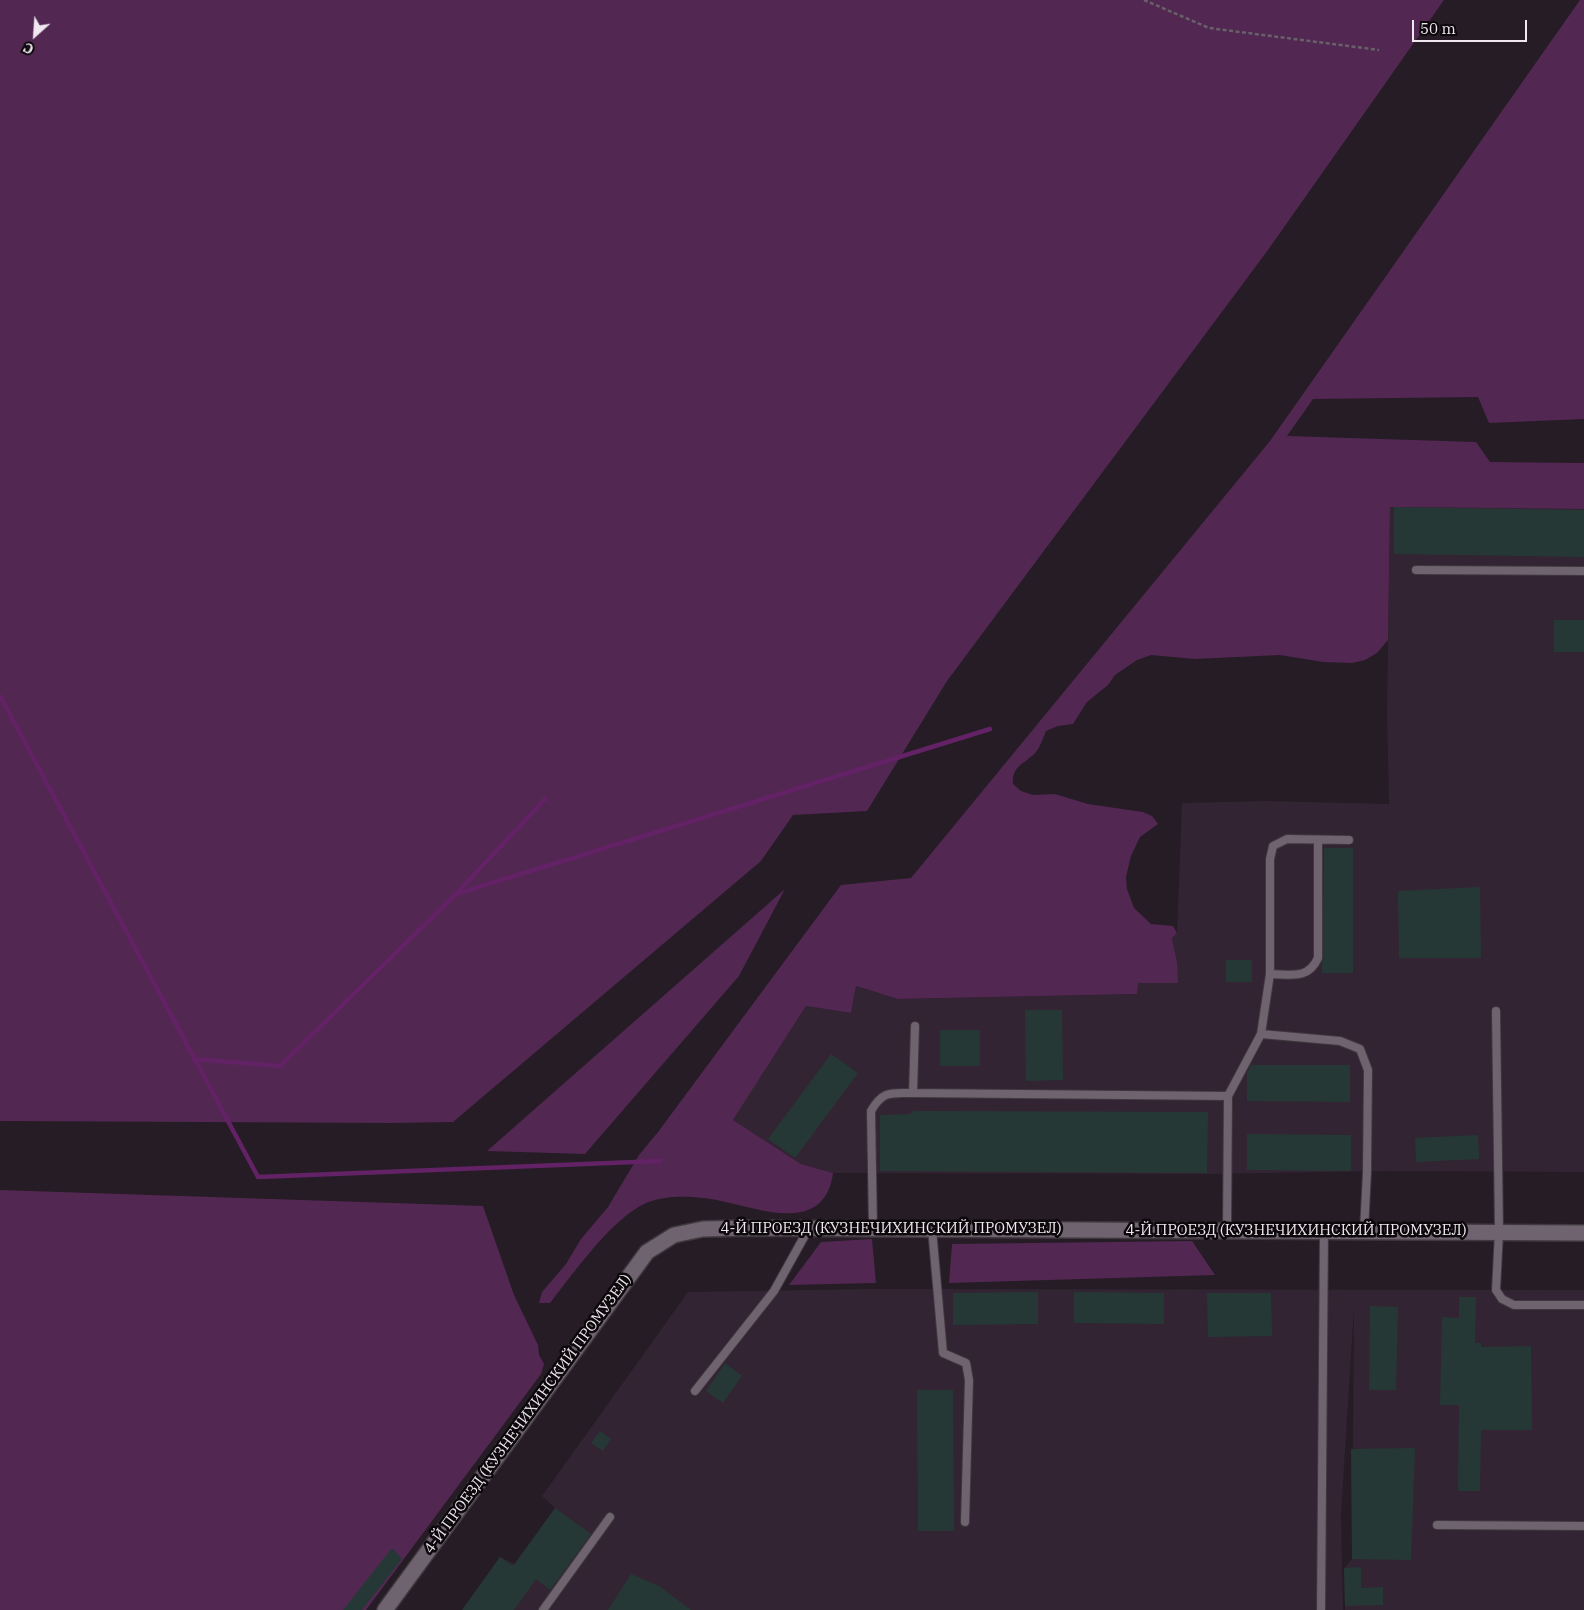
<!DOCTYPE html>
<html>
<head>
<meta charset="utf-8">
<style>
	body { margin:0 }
	#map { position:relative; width:1584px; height:1610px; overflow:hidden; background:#251c25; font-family:"IBM Plex Serif",serif }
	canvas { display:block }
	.north { position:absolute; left:10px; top:10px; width:50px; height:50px; -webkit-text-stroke:4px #0c080c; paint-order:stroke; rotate:206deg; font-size:14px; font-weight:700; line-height:20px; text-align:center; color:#efe8ee }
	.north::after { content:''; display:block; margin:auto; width:18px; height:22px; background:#efe8ee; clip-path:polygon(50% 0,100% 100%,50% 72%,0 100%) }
	.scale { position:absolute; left:1412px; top:20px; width:115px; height:22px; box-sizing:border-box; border:2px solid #efe8ee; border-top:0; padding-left:6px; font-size:15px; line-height:18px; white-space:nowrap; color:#efe8ee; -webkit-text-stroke:4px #0c080c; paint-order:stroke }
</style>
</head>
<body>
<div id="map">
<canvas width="1584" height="1610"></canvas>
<div class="north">С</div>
<div class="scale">50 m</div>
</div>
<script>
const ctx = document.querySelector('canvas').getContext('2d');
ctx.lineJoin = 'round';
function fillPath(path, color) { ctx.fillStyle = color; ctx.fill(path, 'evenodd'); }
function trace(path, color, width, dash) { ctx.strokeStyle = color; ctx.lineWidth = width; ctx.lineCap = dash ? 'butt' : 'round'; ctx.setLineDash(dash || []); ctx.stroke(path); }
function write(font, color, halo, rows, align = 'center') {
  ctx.font = font + ' "IBM Plex Serif",serif'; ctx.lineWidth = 5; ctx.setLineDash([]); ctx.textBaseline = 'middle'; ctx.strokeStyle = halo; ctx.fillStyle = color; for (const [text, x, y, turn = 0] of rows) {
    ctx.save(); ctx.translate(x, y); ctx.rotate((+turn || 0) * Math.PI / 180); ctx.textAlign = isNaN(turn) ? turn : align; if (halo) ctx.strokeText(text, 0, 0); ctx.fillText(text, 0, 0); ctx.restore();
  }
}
const built = new Path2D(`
	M1390,507L1584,509V1172L1385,1171L1207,1174L833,1173L801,1164L733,1120L806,1006L851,1013L856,986L899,999L1137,994V983L1177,962L1172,938L1177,933L1182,803L1267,801L1389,804L1387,714Z
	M867,1289L1584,1290V1610H1345L1344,1568L1352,1559L1354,1309L1341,1514L1343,1610H462L500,1557L515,1564L555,1508L542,1496L688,1292Z`);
const green = new Path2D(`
	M0,0H1444L1268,250L947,681L867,811L793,815L761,861L453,1122L391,1123L0,1121Z
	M1580,0H1584V419L1489,423L1478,397L1313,399L1287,436L1476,442L1490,462L1584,463V509L1390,507L1388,640L1377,653L1365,660L1352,663L1323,662L1280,655L1195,659L1151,655L1137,660L1115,675L1108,685L1087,702L1073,724L1058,726L1046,731C1043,738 1040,748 1035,753C1023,765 1012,766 1013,784L1021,791L1033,795L1055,794L1088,804L1143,812L1152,816L1158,824L1140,837L1131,856L1126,877L1127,889L1134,908L1151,924L1173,926L1177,933L1172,938L1177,962L1178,983H1138L1137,994L898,999L856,986L851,1013L806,1006L733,1120L801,1164L833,1173C825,1235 760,1209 721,1201C699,1196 667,1194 646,1203C612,1218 573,1274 550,1303H539L542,1292L566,1264L581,1239L608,1207L639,1155L658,1132L841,885L911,878L1270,441Z
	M785,889L739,976L585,1154L487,1151Z
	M0,1190L483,1206L514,1295L538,1345L539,1355L544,1364L541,1374L366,1610H0Z
	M872,1239L876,1283L789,1285L821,1242Z
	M1192,1241L1215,1275L949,1283L952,1244Z`);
const stream = new Path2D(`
	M0,696L258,1177L660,1161
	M456,894L990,729
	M194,1059L280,1066L456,894L545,799`);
const building = new Path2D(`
	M1394,507L1584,510V557L1394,554Z
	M1554,620H1584V652H1554Z
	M1324,848H1353V973H1322Z
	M1480,887L1481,958H1399L1398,891Z
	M1226,960H1252V982H1226Z
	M1025,1010H1062L1063,1080L1026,1081Z
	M940,1030H980V1066H940Z
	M831,1054L858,1073L795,1158L768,1139Z
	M1251,1065H1350V1102L1247,1101V1073Z
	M914,1111L1208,1112L1207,1173L880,1171V1115L910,1114Z
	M1247,1134L1351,1135V1171L1247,1170Z
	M1478,1135L1479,1159L1416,1162L1415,1138Z
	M1038,1292V1324L953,1325V1293Z
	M1074,1292L1164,1293V1324L1074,1323Z
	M1207,1293H1271L1272,1336L1208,1337Z
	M1459,1297H1476L1475,1343H1481V1347L1531,1346L1532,1430H1481L1480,1491H1458L1459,1405H1440L1442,1317L1459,1318Z
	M1370,1306L1398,1307L1396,1390H1369Z
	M725,1363L742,1376L723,1403L706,1391Z
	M917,1390H953L954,1531H918Z
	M600,1431L611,1439L603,1451L591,1443Z
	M1415,1448L1411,1560L1352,1559L1351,1449Z
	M555,1508L591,1534L550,1590L536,1579L514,1610H462L500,1557L513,1566Z
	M392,1548L402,1559L362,1610H343Z
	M1361,1567V1588L1383,1587V1605L1345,1606L1344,1568Z
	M631,1574L659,1586L691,1610H608Z`);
const path = new Path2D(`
	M1144,0L1209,28L1379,50`);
const lane = new Path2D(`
	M1416,570L1584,571
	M1270,974C1291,974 1308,980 1318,958V840
	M1496,1011L1499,1232L1496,1290L1502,1299L1514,1305H1584
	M1261,1034L1270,974V859L1273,846L1287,839L1349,840
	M913,1093L915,1026
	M1228,1096L1261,1034L1340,1041L1360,1049L1368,1070L1367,1172L1364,1231
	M873,1229L871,1111C883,1090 892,1093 913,1093L1228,1096L1227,1231
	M932,1229L943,1353L966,1363L969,1380L965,1522
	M695,1391L774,1291L809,1228
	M1437,1525L1584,1526
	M543,1610L610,1517
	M1321,1610L1324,1231`);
const street = new Path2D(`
	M385,1610L647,1252L674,1235L703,1229L748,1228L1584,1233`);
const streetNames = [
	["4-Й ПРОЕЗД (КУЗНЕЧИХИНСКИЙ ПРОМУЗЕЛ)",891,1229],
	["4-Й ПРОЕЗД (КУЗНЕЧИХИНСКИЙ ПРОМУЗЕЛ)",1296,1231],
	["4-Й ПРОЕЗД (КУЗНЕЧИХИНСКИЙ ПРОМУЗЕЛ)",528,1414,-54]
];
fillPath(built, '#322432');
fillPath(green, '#522752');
trace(stream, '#632265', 4.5);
fillPath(building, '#263836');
trace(lane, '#40383f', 10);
trace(street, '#40383f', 18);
trace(path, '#696169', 2.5, [4, 2.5]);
trace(lane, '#6e636e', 8);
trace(street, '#6e636e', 15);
write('15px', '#efe8ee', '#0c080c', streetNames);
</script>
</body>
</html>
